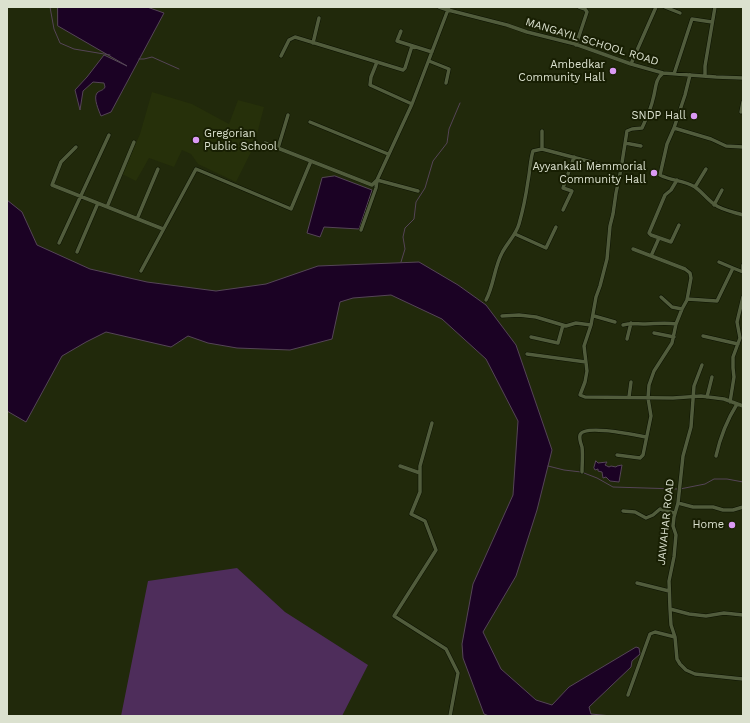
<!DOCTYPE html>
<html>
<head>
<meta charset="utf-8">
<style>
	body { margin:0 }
	#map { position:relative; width:750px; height:723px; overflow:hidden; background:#21290b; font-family:"Work Sans",sans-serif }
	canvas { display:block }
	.frame { position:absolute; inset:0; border:8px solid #dbe1cf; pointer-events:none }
</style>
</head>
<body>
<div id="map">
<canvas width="750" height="723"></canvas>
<div class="frame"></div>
</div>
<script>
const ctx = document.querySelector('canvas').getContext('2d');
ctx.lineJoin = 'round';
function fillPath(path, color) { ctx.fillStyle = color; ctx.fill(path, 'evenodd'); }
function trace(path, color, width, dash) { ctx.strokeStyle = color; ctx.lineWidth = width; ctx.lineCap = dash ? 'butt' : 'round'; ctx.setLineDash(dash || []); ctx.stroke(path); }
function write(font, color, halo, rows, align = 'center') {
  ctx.font = font + ' "Work Sans",sans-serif'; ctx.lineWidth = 4; ctx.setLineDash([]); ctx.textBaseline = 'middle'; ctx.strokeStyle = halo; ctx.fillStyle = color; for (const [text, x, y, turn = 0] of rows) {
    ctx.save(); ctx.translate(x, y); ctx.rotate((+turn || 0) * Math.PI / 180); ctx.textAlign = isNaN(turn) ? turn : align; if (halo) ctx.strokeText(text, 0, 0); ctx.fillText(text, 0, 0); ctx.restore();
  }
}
const built = new Path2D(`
	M152,92L192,104L229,124L238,100L264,107L254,146L236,182L198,164L191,154L182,150L174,167L149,158L136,181L122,174L140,134Z`);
const green = new Path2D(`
	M237,568L285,612L368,665L342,716H121L148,581Z`);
const water = new Path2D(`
	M58,7H147L164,13L111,112L101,116C99,111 93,98 97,93C100,90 103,91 105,87L104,83L93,82L83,91L80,110L75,90L87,77L104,55L127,66L58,26Z
	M335,176L372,190L359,229L324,227L320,237L307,233L322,178Z
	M7,200L22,212L37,245L90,269L147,282L216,291L266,284L318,266L419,262L458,285L486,305L516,345L552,450L537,510L516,576L483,632L501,669L536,700L552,705L569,687L636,647L639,648L640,654L632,661L631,667L589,707L591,714L612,716H489L484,714L463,658L462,644L473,584L513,495L518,421L486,359L442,319L391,295L353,298L340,302L332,339L290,350L237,348L208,343L188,336L171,347L106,332L86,342L62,356L26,422L7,411Z
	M596,461L598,463L607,462L605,465L609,467L611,466L616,467L617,466L622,465L619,482L610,481L606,477L603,478L602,472L598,471V469L595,470L594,468Z`);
const stream = new Path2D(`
	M50,7L54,29L60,43L74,49L110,55
	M139,59H144L152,57L179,69
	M401,262L405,249L403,237L405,228L414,219L416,202L425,188L433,161L447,143L449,129L460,103
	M548,466L564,470L581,472
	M584,473L597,478L613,487L677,489
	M680,489L705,484L714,479H727L743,482`);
const minor = new Path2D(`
	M439,7L448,10L507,25L527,32L575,44L631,64L663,73L716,77L743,78
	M665,7L680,13
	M401,31L397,41L432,52
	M313,43L319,18
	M576,45L587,12L585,9L579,7
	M281,56L289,40L295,37L377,62L371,77L370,85L412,104
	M429,61L449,69L446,83
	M377,62L403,70L405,68L412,46
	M631,64L656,7
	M663,73C655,79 656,89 653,99C651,109 646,119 642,128L632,129L627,131L621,169L616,193L613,214L610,226L607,259L600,286L596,297L591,325L584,346L587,371L585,382L580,395L585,397L673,398L701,396L724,399L743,406
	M674,74L692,19L712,22
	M705,76V66L715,7
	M741,112L743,102
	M310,122L388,154
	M674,128L685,95L690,75
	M265,143L372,185L377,180L412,104L449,7
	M625,143L641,146
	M76,147L61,162L52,185L163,229
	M743,147L726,146L711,139L674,128L667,144L660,175C671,181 684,180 695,187C702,192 707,199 714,204C721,210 734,212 743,215
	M278,148L288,115
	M542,149V131
	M677,180L671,190L665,195L649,233L651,235L671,242L679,225
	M695,187L706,169
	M714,205L722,190
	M107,207L134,142
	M563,210L572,191L563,188L574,157
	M137,219L158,169
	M361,230L376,188L377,180L418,191
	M515,234L546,248L556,227
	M59,243L109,135
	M77,252L98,203
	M651,256L659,238
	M719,262L733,268
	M743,265V269
	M141,271L196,169L291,209L311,161
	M661,297L672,307L682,309
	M687,299L717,301L733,268L743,272
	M486,300C494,285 494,268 502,253C507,243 516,235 519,224C523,210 526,195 528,181C530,171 530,161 533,151L542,149L599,164L621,171
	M502,316L519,315L536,317L566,326L576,323L591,325
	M594,316L615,322
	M623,325C630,323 636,324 643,324C654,324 665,322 676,324
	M654,333L674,337
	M703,336L738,344
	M531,337L558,343L563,325
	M627,339L631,323
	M527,354L586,362
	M702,365L694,386L691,427L683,456L678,503L674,517L673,526L676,535L674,557L669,581L670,609L689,614L706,616L724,613L743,615
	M629,397L631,382
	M707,397L712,377
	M730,402L734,377L733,368V357L740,338L737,322L743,297
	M432,423L420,466V492L411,514L425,521L436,550L394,616L446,649L458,673L450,716
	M617,455L640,458L643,455L651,416L648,398L649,385L654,371L672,343L676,324L682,309L687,300L691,278L690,273L685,269L633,249
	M716,456C720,438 727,420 737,404
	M400,466L420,473
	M582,472C582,464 583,455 582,447C581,444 579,439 580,435C584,424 635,435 646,437
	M678,503L693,507H713L723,510H733L743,507
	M623,511L635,512L646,518L653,515L660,509L674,513
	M637,583L669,591
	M670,609L671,625L675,637L677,659L680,664L686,670L695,674L743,679
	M628,695L650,634L655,632L675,637`);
const markers = [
	[613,71,4,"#db99f5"],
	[694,116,4,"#db99f5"],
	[196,140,4,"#db99f5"],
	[654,173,4,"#db99f5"],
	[732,525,4,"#db99f5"]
];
const streetNames = [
	["MANGAYIL SCHOOL ROAD",592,42,17],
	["JAWAHAR ROAD",666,522,-84]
];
const poiNames = [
	["Ambedkar",605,65],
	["Community Hall",605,78],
	["SNDP Hall",686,116],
	["Gregorian",204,134,"left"],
	["Public School",204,147,"left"],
	["Ayyankali Memmorial",646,167],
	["Community Hall",646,180],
	["Home",724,525]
];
fillPath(built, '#26300a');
fillPath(green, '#4e2d5b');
fillPath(water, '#1b0224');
trace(water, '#554557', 1);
trace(stream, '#554557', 1);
trace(minor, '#0b1100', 4.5);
trace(minor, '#515c3c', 3.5);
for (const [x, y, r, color] of markers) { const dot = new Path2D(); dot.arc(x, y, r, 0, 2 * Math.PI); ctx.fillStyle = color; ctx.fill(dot); trace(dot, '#181f03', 1.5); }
write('11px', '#dbe1cf', '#181f03', streetNames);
write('11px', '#dbe1cf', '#181f03', poiNames, 'right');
</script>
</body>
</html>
